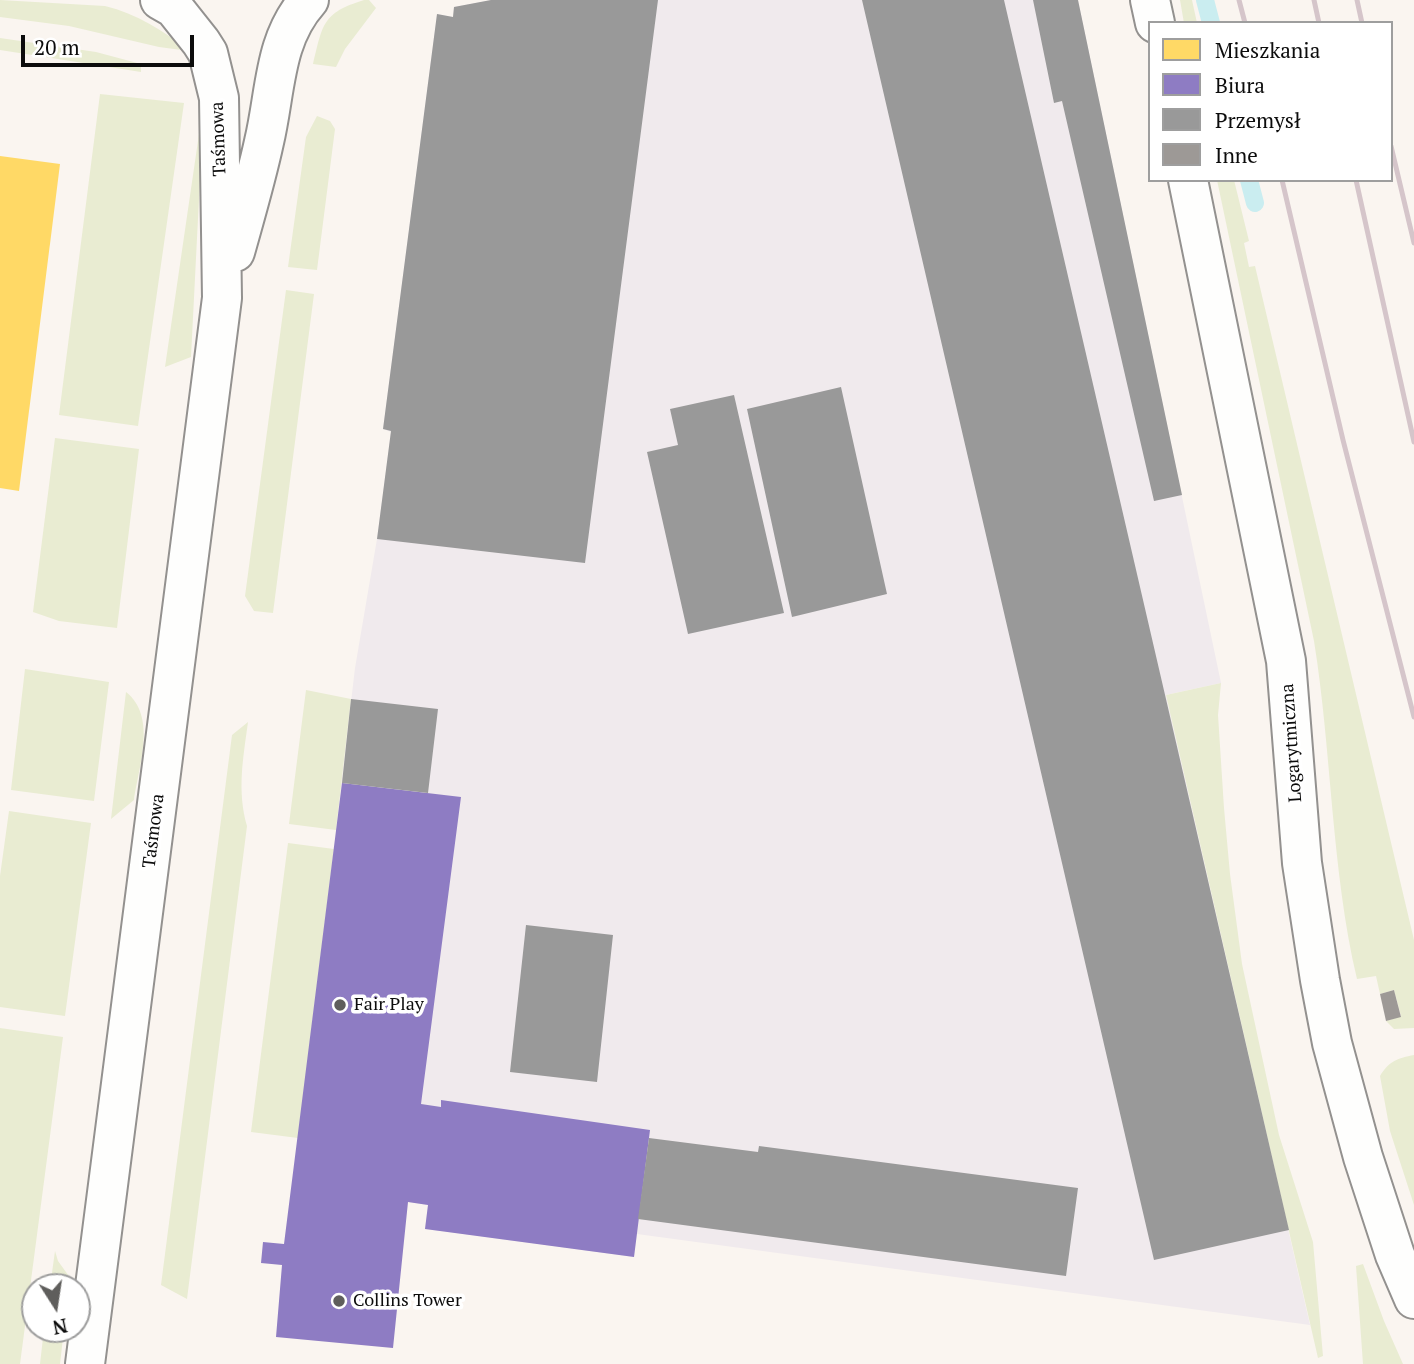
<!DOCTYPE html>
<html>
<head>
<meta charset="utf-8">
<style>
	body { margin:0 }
	#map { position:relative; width:1414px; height:1364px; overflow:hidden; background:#faf5f0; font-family:"PT Serif",serif }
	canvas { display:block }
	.legend { position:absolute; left:1148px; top:21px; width:245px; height:161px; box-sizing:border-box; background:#fff; border:2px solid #9e9e9e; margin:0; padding:9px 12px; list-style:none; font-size:21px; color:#0c0c0c }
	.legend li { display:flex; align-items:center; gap:14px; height:35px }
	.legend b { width:35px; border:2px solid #9e9e9e }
	.north { position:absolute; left:21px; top:1273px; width:70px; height:70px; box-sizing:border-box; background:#fff; border:2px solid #9e9e9e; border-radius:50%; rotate:168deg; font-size:19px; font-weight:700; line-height:28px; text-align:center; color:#0c0c0c }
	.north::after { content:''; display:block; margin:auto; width:24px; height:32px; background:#5f5e5c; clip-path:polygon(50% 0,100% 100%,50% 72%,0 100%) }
	.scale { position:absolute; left:21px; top:35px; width:173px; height:32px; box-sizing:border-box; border:4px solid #0c0c0c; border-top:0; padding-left:9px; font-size:21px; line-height:24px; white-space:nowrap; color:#0c0c0c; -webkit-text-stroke:5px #fff; paint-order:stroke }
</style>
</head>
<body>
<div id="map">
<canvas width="1414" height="1364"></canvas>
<ul class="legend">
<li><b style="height:19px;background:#ffd966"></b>Mieszkania</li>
<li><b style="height:19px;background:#8e7cc3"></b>Biura</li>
<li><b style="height:19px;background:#999"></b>Przemysł</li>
<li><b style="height:19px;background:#9d9996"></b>Inne</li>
</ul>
<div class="north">N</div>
<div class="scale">20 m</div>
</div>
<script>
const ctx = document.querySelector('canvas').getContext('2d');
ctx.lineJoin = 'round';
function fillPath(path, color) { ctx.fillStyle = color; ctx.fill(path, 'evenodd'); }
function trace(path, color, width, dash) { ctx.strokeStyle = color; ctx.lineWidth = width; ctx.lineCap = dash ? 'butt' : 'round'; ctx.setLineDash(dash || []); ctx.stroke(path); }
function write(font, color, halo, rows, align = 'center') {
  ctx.font = font + ' "PT Serif",serif'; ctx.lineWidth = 7; ctx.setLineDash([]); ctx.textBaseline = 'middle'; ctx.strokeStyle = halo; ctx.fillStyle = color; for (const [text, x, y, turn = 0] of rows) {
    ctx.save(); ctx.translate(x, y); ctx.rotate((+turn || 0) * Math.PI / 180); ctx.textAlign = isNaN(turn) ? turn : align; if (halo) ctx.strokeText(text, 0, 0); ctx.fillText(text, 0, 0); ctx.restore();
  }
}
const industrial = new Path2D(`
	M491,0H1078L1221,683L1166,695L1310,1325L637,1234L634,1257L425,1229L428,1205L408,1202L336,830L355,668L377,539L391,432L383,429L437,14L453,17L454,7Z`);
const green = new Path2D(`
	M0,0L105,6C137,14 163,30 189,51L159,47L69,26L0,17Z
	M364,0H369L376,8L345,49L336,67L313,64C323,24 322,13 364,0Z
	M1180,0H1192L1197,23H1184Z
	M0,38L96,52L141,64V72L0,50Z
	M100,94L184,103L138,426L59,415Z
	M317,116L330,121L335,129L317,270L288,267L306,137Z
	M199,134L200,179L191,357L165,367Z
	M1217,180H1234L1249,241L1244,243L1249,267L1255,266L1414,940V1028L1394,1029L1386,1021L1401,1016L1394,990L1380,994L1376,976L1357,979C1331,868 1332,753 1314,641Z
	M286,290L314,294L273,613L254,611L245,596Z
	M55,438L139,449L117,628L59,621L33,612Z
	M25,669L109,682L94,801L11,790Z
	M1221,683L1218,715L1224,808L1230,874L1242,964L1279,1135L1313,1242L1323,1356L1318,1358L1166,695Z
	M306,690L351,699L336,830L289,824Z
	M126,692C157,716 139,766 134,800L111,819Z
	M248,722C243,759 237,791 247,826L187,1299L161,1285L232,735Z
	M9,811L91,823L65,1016L0,1007V876Z
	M288,843L334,849L298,1138L251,1132Z
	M0,1028L63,1037L20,1364H0Z
	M1414,1055V1205L1390,1131L1380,1076C1389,1061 1398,1058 1414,1055Z
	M55,1251L58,1261L71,1279L70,1287H50Z
	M1363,1264L1384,1321L1403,1364H1363L1356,1266Z
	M44,1329H64L60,1364H40Z`);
const homes = new Path2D(`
	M0,156L60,164L19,491L0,488Z`);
const offices = new Path2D(`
	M342,783L461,797L421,1104L441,1107V1100L650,1130L634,1257L425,1229L428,1205L408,1202L393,1348L276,1337L282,1265L261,1263L263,1242L284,1244Z`);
const industry = new Path2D(`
	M491,0H658L585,563L377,539L391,431L383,429L437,14L453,17L454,7Z
	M862,0H1004L1289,1230L1154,1260Z
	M1033,0H1078L1182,495L1154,501L1062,101L1054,103Z
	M841,387L887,594L792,617L747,409Z
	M734,395L784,613L688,634L647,452L678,445L670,409Z
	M351,699L438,709L428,793L342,783Z
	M526,925L613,935L597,1082L510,1072Z
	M649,1138L758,1152L759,1146L1078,1188L1066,1276L638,1219Z`);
const stream = new Path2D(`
	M1205,0L1211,23
	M1249,180L1255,203`);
const building = new Path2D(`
	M1394,990L1401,1017L1386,1021L1380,994Z`);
const street = new Path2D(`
	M1150,0L1155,23
	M1188,180L1286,661L1302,863L1320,980L1332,1043L1363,1157L1395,1255L1414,1299
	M235,252C245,216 256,179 264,142C276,92 273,40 309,0
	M85,1364L222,298L219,98L208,53L201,42L174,8L160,0`);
const rail = new Path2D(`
	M1239,0L1245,23
	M1314,0L1319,23
	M1357,0L1362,23
	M1391,146L1414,243
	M1282,180L1343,440L1414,717
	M1356,180L1414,442`);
const markers = [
	[340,1005,7,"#5f5e5c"],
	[339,1301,7,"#5f5e5c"]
];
const streetNames = [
	["Taśmowa",219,139,-92],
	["Logarytmiczna",1292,743,-94],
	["Taśmowa",154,831,-83]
];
const poiNames = [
	["Fair Play",354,1005],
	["Collins Tower",353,1301]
];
fillPath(industrial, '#f0eaed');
fillPath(green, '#e9ecd2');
fillPath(homes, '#ffd966');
fillPath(offices, '#8e7cc3');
fillPath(industry, '#999');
trace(stream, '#caedf0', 18);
fillPath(building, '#9d9996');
trace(street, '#93918f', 42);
trace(street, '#fefefd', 38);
trace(rail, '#d5c5ca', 5);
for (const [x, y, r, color] of markers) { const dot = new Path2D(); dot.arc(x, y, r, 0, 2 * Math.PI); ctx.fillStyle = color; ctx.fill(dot); trace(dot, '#fff', 2.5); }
write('18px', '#0c0c0c', '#fff', streetNames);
write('18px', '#0c0c0c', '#fff', poiNames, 'left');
</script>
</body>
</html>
